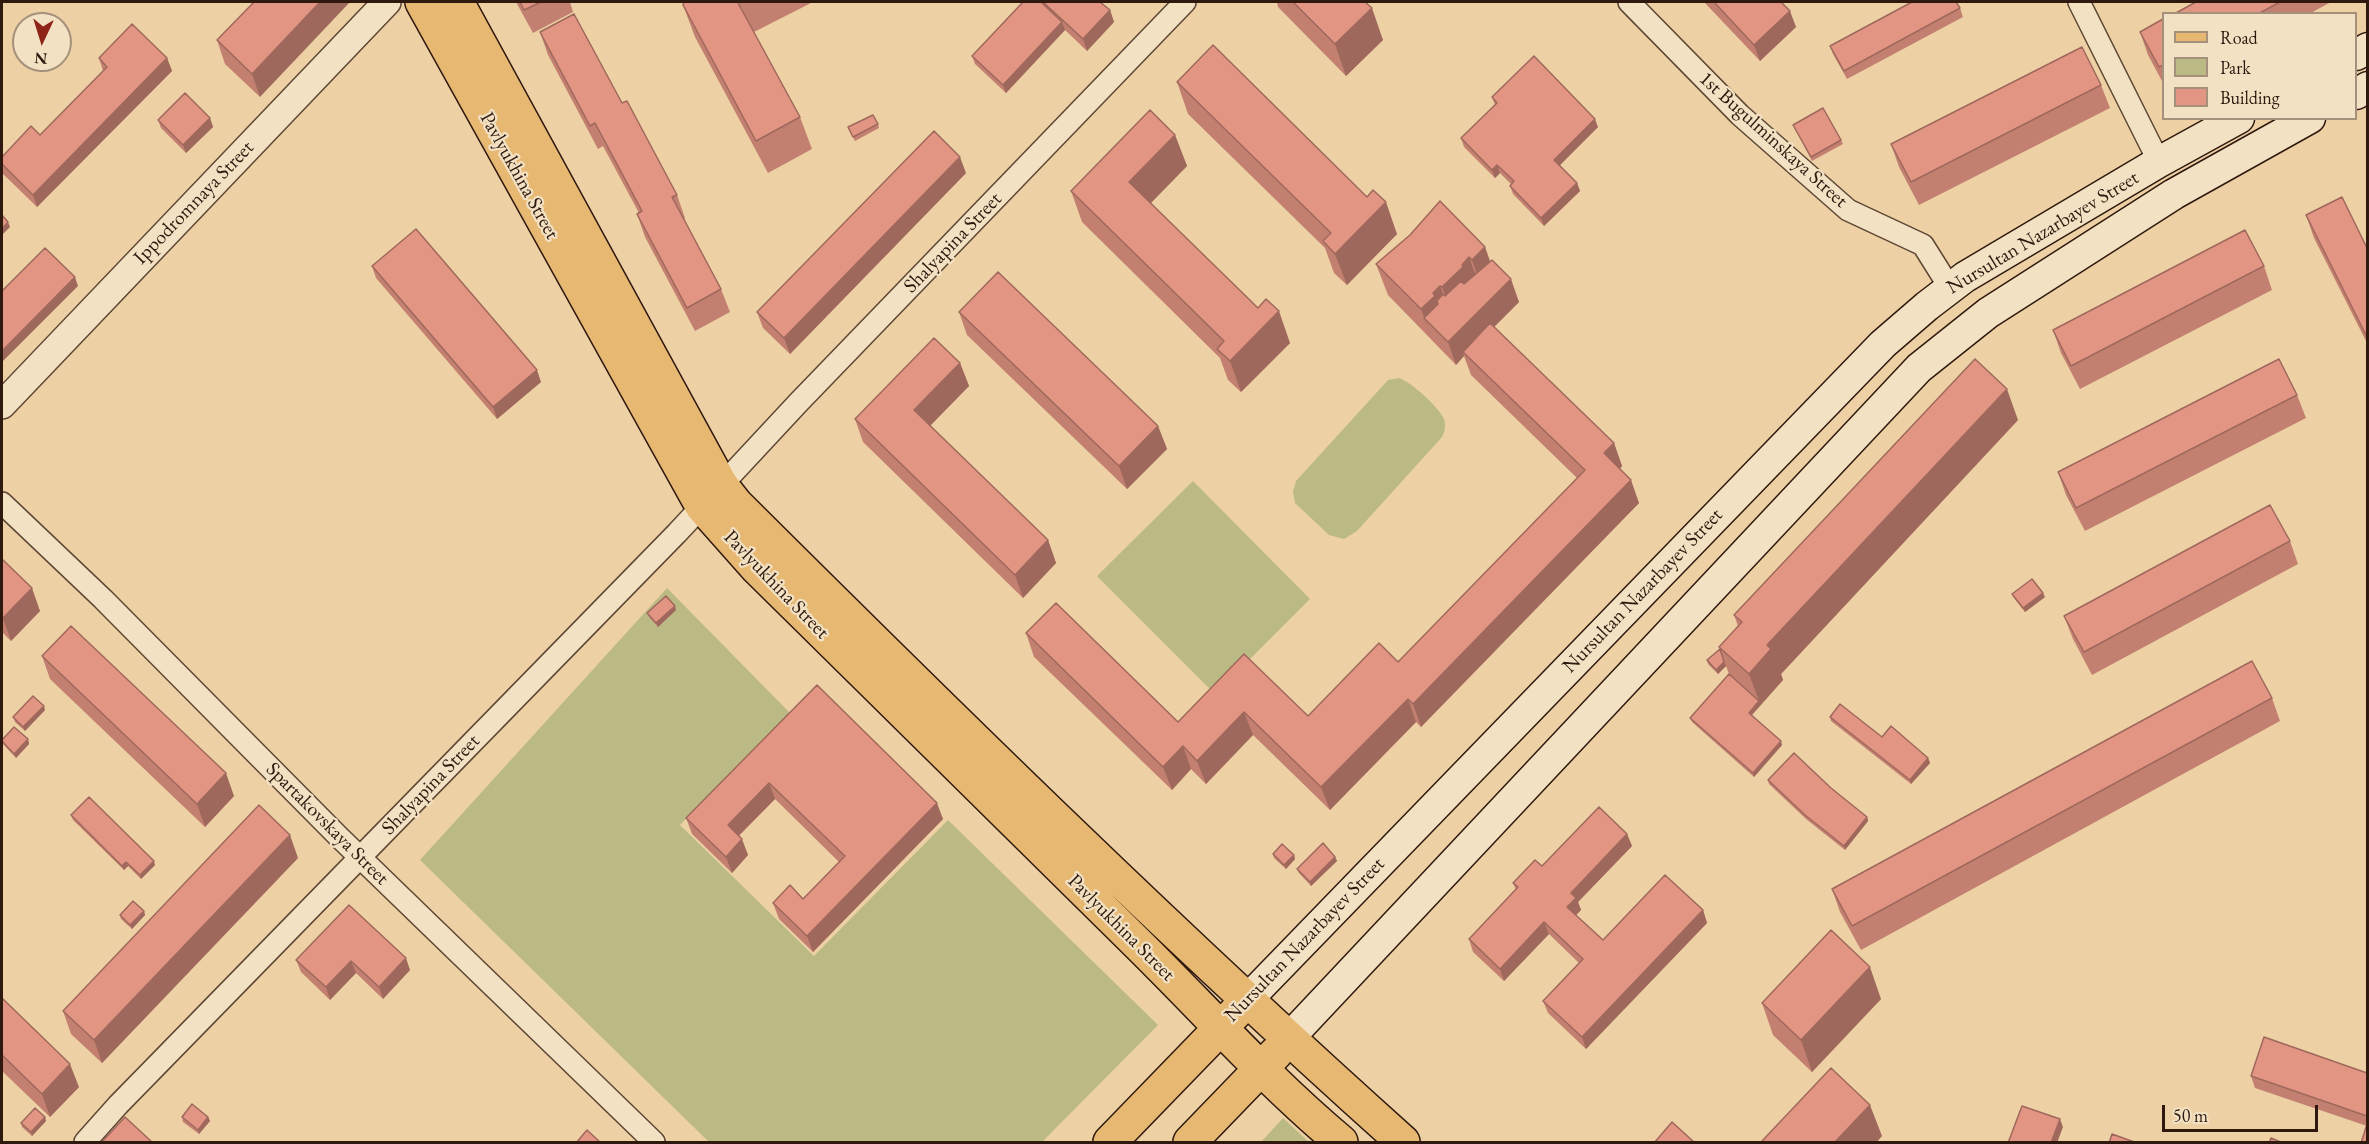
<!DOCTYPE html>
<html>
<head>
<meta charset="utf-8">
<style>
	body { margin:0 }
	#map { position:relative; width:2369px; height:1144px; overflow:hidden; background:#edd1a5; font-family:"EB Garamond",serif }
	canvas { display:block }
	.frame { position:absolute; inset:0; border:3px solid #2f190e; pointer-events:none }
	.legend { position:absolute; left:2162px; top:12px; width:195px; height:108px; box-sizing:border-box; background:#f3e1c4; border:2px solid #a5917b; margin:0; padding:8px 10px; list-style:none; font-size:18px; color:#2f190e }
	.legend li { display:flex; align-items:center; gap:12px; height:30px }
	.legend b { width:30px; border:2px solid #a5917b }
	.north { position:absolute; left:12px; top:12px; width:60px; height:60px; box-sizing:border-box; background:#f3e1c4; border:2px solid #a5917b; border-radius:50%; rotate:184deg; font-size:16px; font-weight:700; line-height:24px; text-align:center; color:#2f190e }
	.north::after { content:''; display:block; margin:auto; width:21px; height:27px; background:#8f2418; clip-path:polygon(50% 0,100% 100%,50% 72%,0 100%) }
	.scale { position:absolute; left:2162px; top:1105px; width:156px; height:27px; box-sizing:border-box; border:3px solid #2f190e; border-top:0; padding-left:8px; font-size:18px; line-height:21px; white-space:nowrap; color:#2f190e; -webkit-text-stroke:4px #f3e1c4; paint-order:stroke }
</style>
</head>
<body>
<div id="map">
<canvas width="2369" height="1144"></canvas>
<div class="frame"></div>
<ul class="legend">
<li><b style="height:8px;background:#e6b872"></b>Road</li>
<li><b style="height:16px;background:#bbba84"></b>Park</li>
<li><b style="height:16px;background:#e39583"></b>Building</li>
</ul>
<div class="north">N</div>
<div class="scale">50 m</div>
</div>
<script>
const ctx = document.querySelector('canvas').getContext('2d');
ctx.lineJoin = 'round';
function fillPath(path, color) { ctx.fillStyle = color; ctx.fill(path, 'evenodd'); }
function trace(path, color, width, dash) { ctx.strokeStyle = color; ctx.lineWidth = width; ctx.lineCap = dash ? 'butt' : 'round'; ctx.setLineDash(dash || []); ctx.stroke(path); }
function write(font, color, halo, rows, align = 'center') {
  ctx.font = font + ' "EB Garamond",serif'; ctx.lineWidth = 4.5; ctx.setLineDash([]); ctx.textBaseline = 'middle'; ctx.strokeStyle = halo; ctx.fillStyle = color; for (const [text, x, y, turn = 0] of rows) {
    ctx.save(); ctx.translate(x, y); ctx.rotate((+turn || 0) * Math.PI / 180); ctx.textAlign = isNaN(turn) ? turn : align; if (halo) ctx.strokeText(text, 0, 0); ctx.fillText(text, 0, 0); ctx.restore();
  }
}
const green = new Path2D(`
	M1399,378C1410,381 1440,408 1444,419C1446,426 1445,431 1442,437L1357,531L1344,539L1329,535L1295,503L1293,492L1296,481L1388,380Z
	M1193,481L1310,599L1215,694L1097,576Z
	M667,588L790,713L680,825L814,956L948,820L1158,1025L1042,1142H709L420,860Z
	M1283,1118L1309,1142H1261Z`);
const minor = new Path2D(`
	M1629,2L1740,115L1848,210L1923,245L1950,288
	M2079,2L2159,162
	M2,503L103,599L339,837L654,1142
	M85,1142L118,1105L677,533L798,403L1185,2`);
const tertiary = new Path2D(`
	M2,405L387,2`);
const secondary = new Path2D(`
	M2356,55L2368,48
	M2356,94L2368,87
	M1246,1001L1883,344L1927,306L1965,277L2159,162L2239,118
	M1289,1038L1919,368L1988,313L2174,194L2310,118`);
const primary = new Path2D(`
	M422,2L702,506L757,568C884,693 1010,818 1137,943C1205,1010 1268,1081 1341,1142
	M457,2L721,485L736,504C954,721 1174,937 1403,1142
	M1110,1142L1236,1012
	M1190,1142L1276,1053`);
const wall = new Path2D(`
	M254,2L260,97L225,64L217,40Z
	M516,2H570L573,12L533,33Z
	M684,2H813L754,32L800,117L812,149L768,173L695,37L683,5Z
	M1023,2H1100L1110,10L1114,22L1087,51L1065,30L1006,93L975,64L972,56Z
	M1277,2H1365L1383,40L1346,76L1278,7Z
	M1704,2H1781L1796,27L1760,61Z
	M2196,2H2331L2309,14H2174Z
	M1960,8L1963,17L1847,79L1833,54L1830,46Z
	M2163,19V83L2148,55L2140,32Z
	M540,32L622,103L677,195L685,218L684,219L721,289L730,312L695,331L645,237L637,214L639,213L603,146L598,149L548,55Z
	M99,58H167L172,71L37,207L2,173V157L40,135L103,71Z
	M1177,82L1367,197L1397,234L1347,285L1334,273L1325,248L1188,114Z
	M2101,85L2110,108L1919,205L1899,167L1891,144Z
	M1492,97L1598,127L1560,165L1577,183L1580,191L1544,226L1513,194L1510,186L1511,184L1500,173L1495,178L1464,147L1461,138L1495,105Z
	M210,118L213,127L186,153L161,128L158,120Z
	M878,124L879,128L855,141L848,127Z
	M1793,125L1841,140L1843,144L1812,161Z
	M1175,135L1187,166L1151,203L1290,343L1241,392L1228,380L1220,358L1082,222L1071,191Z
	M966,173L790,354L763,328L757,312Z
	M2306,215L2367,248V343L2314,238Z
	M1485,247L1490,262L1519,302L1494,327L1614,443L1622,466L1620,469L1639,503L1421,727L1416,722L1330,810L1253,735L1206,784L1191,769L1172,790L1034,657L1026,633L1178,722L1244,654L1308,716L1398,662L1577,478L1471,375L1464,356L1456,365L1388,295L1376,264Z
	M372,266L541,382L497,419L376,278Z
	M2264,266L2272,290L2080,389L2061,353L2053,330Z
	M959,312L1158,426L1167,449L1127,489L967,335Z
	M960,363L969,386L930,426L1048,540L1056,563L1023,598L863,442L855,419Z
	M2297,395L2306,418L2085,531L2066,495L2058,472Z
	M2018,420L1781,674L1783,680L1752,715L1782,745L1754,777L1692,722L1690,718L1729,674L1726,666L1718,674L1708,664L1707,660L1720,649L1719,647L1738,626L1734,615Z
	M2290,541L2298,564L2092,675L2073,639L2064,616Z
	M2,559L40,611L11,641L2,632Z
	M2012,594L2045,597L2025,612L2014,598Z
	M676,610L658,627L649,617L647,613Z
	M42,656L234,796L205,827L50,679Z
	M817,685L943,819L813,952L779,919L773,903L803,899L839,862L775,799L739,836L748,855L732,873L692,834L686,818Z
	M2272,698L2280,721L1861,950L1840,912L1832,889Z
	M45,710L25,731L15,722L13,717Z
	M1830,717L1882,737L1928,758L1930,763L1911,784L1831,721Z
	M28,739L29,744L16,758L2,743V740Z
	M1768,780L1867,817L1868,821L1845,850L1806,819L1769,784Z
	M71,815L155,865L141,879L128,866L124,870L73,820Z
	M1627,834L1632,846L1578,902L1581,910L1576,915L1603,940L1703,910L1707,923L1586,1049L1548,1013L1543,1001L1579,963L1549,934L1504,981L1473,952L1469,939L1516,890L1513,883Z
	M1273,854L1294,855L1295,859L1286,869L1274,858Z
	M1335,857L1337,861L1311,886L1299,873L1297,869Z
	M298,858L102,1063L71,1034L63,1011Z
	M349,905L410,970L383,999L356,973L330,1000L301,972L296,960Z
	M144,911L145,915L132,929L121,919L120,915Z
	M2,998L79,1087L50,1117L2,1071Z
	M1881,999L1812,1072L1773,1035L1762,1003Z
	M2367,1073V1143V1126L2255,1088L2251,1076Z
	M45,1117L46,1121L32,1136L22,1127L21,1123Z
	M182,1117H208L210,1121L199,1134L183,1122Z`);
const shadedWall = new Path2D(`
	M320,2H350L260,97L252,74Z
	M1372,8L1383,40L1346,76L1335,44Z
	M1110,10L1114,22L1087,51L1083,39Z
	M1790,11L1796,27L1760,61L1754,45Z
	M1062,22L1065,30L1006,93L1003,85Z
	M167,58L172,71L37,207L33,195Z
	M210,118L213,127L186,153L183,145Z
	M1595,119L1598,127L1557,168L1554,160Z
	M1175,135L1187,166L1141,213L1129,182Z
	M960,157L966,173L790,354L784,338Z
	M1497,165L1500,173L1495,178L1492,170Z
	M1577,183L1580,191L1544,226L1541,218Z
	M1386,202L1397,234L1347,285L1335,254Z
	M8,222L10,227L2,235V229Z
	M1485,247L1496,278L1483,291L1472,260Z
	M1469,257L1481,289L1454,319L1442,287Z
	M75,277L78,286L2,362V351Z
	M1511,279L1519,302L1466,355L1463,352L1464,356L1456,365L1448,342Z
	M1440,286L1452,317L1424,318L1433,341L1421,309L1433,293Z
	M1279,311L1290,343L1241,392L1230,361Z
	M960,363L969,386L923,433L914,410Z
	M537,370L541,382L497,419L493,407Z
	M2007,389L2018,420L1781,674L1783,680L1750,717L1749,713L1759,701L1749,674L1767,645Z
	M1158,426L1167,449L1127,489L1119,466Z
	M1614,443L1622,466L1613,476L1604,453Z
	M1631,480L1639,503L1421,727L1413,704Z
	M1048,540L1056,563L1023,598L1015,575Z
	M32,588L40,611L11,641L3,618Z
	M2043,593L2045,597L2025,612L2023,608Z
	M675,606L676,610L658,627L656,623Z
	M1724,662L1726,666L1718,674L1716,670Z
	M1408,699L1416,722L1330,810L1321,787Z
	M44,706L45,710L25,731L23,727Z
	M1244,712L1253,735L1206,784L1197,761Z
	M28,739L29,744L16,758L14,754Z
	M1781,741L1782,745L1754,777L1753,773Z
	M1183,746L1191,769L1172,790L1163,767Z
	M1928,758L1930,763L1911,784L1910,780Z
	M226,773L234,796L205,827L197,804Z
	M769,783L775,799L733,841L728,825Z
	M937,803L943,819L813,952L807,936Z
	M1867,817L1868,821L1845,850L1844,846Z
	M1627,834L1632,846L1578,902L1581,910L1572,919L1567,907L1571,893Z
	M290,835L298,858L102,1063L94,1040Z
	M742,839L748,855L732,873L726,857Z
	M1294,855L1295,859L1286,869L1284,865Z
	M1335,857L1337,861L1311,886L1310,882Z
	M154,861L155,865L141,879L140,875Z
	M126,862L128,866L124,870L122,866Z
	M1703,910L1707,923L1586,1049L1582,1037Z
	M144,911L145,915L132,929L130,925Z
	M1544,922L1549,934L1504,981L1500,969Z
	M406,958L410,970L383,999L379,987Z
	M351,961L356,973L330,1000L326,987Z
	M1870,967L1881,999L1812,1072L1801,1040Z
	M70,1064L79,1087L50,1117L42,1094Z
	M1870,1105L1882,1136L1876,1143H1834Z
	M45,1117L46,1121L32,1136L31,1132Z
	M208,1117L210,1121L199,1134L198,1130Z
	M2060,1119L2063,1127L2057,1143H2051Z`);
const building = new Path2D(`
	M254,2H320L252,74L217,40Z
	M520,2H541L524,10Z
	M684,2H740L738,3L800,117L756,141L683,5Z
	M1023,2H1041L1062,22L1003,85L972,56Z
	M1043,2H1100L1110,10L1083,39Z
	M1293,2H1365L1372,8L1335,44Z
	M1714,2H1781L1790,11L1754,45Z
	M1912,2H1956L1960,8L1844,71L1830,46Z
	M2196,2H2280L2258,14H2174Z
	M574,14L622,103L627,101L677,195L672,197L721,289L687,308L637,214L642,211L595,123L590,126L540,32Z
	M2163,19V65L2159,67L2140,32Z
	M132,24L167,58L33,195L2,164V157L31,126L40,135L107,67L99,58Z
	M1213,45L1367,197L1373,190L1386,202L1335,254L1323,241L1331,233L1177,82Z
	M2082,47L2101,85L1911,182L1891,144Z
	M1534,56L1595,119L1554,160L1577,183L1541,218L1510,186L1514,181L1497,165L1492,170L1461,138L1497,103L1492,97Z
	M185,93L210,118L183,145L158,120Z
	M1823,108L1841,140L1811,157L1793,125Z
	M1150,110L1175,135L1129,182L1258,308L1266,299L1279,311L1230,361L1217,349L1224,341L1071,191Z
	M873,115L878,124L853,137L848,127Z
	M934,131L960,157L784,338L757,312Z
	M2342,197L2367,248V337L2306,215Z
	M1440,201L1485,247L1472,260L1469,257L1462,265L1463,267L1442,287L1440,286L1433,293L1435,296L1421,309L1376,264L1410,235Z
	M2,215L8,222L2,229Z
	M416,229L537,370L493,407L372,266Z
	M2245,230L2264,266L2071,366L2053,330Z
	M45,248L75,277L2,351V291Z
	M1492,260L1511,279L1448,342L1424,318L1438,304L1437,301L1443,294L1445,296L1461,281L1464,284Z
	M998,272L1158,426L1119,466L959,312Z
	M1490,323L1614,443L1604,453L1631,480L1413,704L1408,699L1321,787L1244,712L1197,761L1183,746L1163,767L1026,633L1056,603L1178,722L1244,654L1308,716L1379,643L1398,662L1585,470L1463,352Z
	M934,338L960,363L914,410L1048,540L1015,575L855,419Z
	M1975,359L2007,389L1767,645L1771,649L1749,674L1719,647L1742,622L1734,615Z
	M2279,359L2297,395L2076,508L2058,472Z
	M2270,505L2290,541L2084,652L2064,616Z
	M2,559L32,588L3,618L2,617Z
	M2032,579L2043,593L2023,608L2012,594Z
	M666,596L675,606L656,623L647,613Z
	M71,626L226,773L197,804L42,656Z
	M1720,649L1724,662L1716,670L1707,660Z
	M2252,661L2272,698L1852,926L1832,889Z
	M1729,674L1759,701L1749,713L1781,741L1753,773L1690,718Z
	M817,685L937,803L807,936L773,903L790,885L803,899L845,856L769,783L728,825L742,839L726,857L686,818Z
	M33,696L44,706L23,727L13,717Z
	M1840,704L1882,737L1891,726L1928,758L1910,780L1830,717Z
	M14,727L28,739L14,754L2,741V740Z
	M1794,753L1831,788L1867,817L1844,846L1805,815L1768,780Z
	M89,797L154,861L140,875L126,862L122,866L71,815Z
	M259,805L290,835L94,1040L63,1011Z
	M1599,807L1627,834L1571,893L1576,898L1567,907L1603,940L1665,875L1703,910L1582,1037L1543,1001L1583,959L1544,922L1500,969L1469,939L1518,887L1513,883L1535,860L1542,866Z
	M1323,843L1335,857L1310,882L1297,869Z
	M1282,844L1294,855L1284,865L1273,854Z
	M133,901L144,911L130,925L120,915Z
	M349,905L406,958L379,987L351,961L326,987L296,960Z
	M1831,930L1870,967L1801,1040L1762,1003Z
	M2,998L70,1064L42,1094L2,1055Z
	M2264,1037L2367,1073V1116L2251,1076Z
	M1831,1068L1870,1105L1834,1143H1763L1762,1141Z
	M192,1104L208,1117L198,1130L182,1117Z
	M2022,1106L2060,1119L2051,1143H2008Z
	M35,1108L45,1117L31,1132L21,1123Z
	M125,1117L153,1143H101Z
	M1672,1122L1695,1143H1654Z
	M2367,1124V1143H2361Z
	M587,1130L601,1143H576Z
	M2112,1134L2137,1143H2109Z
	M2271,1138L2283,1143H2269Z`);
const streetNames = [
	["1st Bugulminskaya Street",1773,140,42],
	["Pavlyukhina Street",519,176,61],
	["Ippodromnaya Street",194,203,-46],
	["Nursultan Nazarbayev Street",2043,233,-31],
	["Shalyapina Street",953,243,-46],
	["Pavlyukhina Street",776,585,46],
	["Nursultan Nazarbayev Street",1643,591,-46],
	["Shalyapina Street",431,785,-46],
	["Spartakovskaya Street",327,824,45],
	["Pavlyukhina Street",1121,928,45],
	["Nursultan Nazarbayev Street",1305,940,-46]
];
fillPath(green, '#bbba84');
trace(minor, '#5e4734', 24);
trace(tertiary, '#5e4734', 30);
trace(secondary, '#2f190e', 33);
trace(primary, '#2f190e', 36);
trace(minor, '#f3e1c4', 21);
trace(tertiary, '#f3e1c4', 27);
trace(secondary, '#f3e1c4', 30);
trace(primary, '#e6b872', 33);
fillPath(wall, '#c38071');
fillPath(shadedWall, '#9f685c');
fillPath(building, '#e39583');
trace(building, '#9f685c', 1.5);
write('20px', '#2f190e', '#f3e1c4', streetNames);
</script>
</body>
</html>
